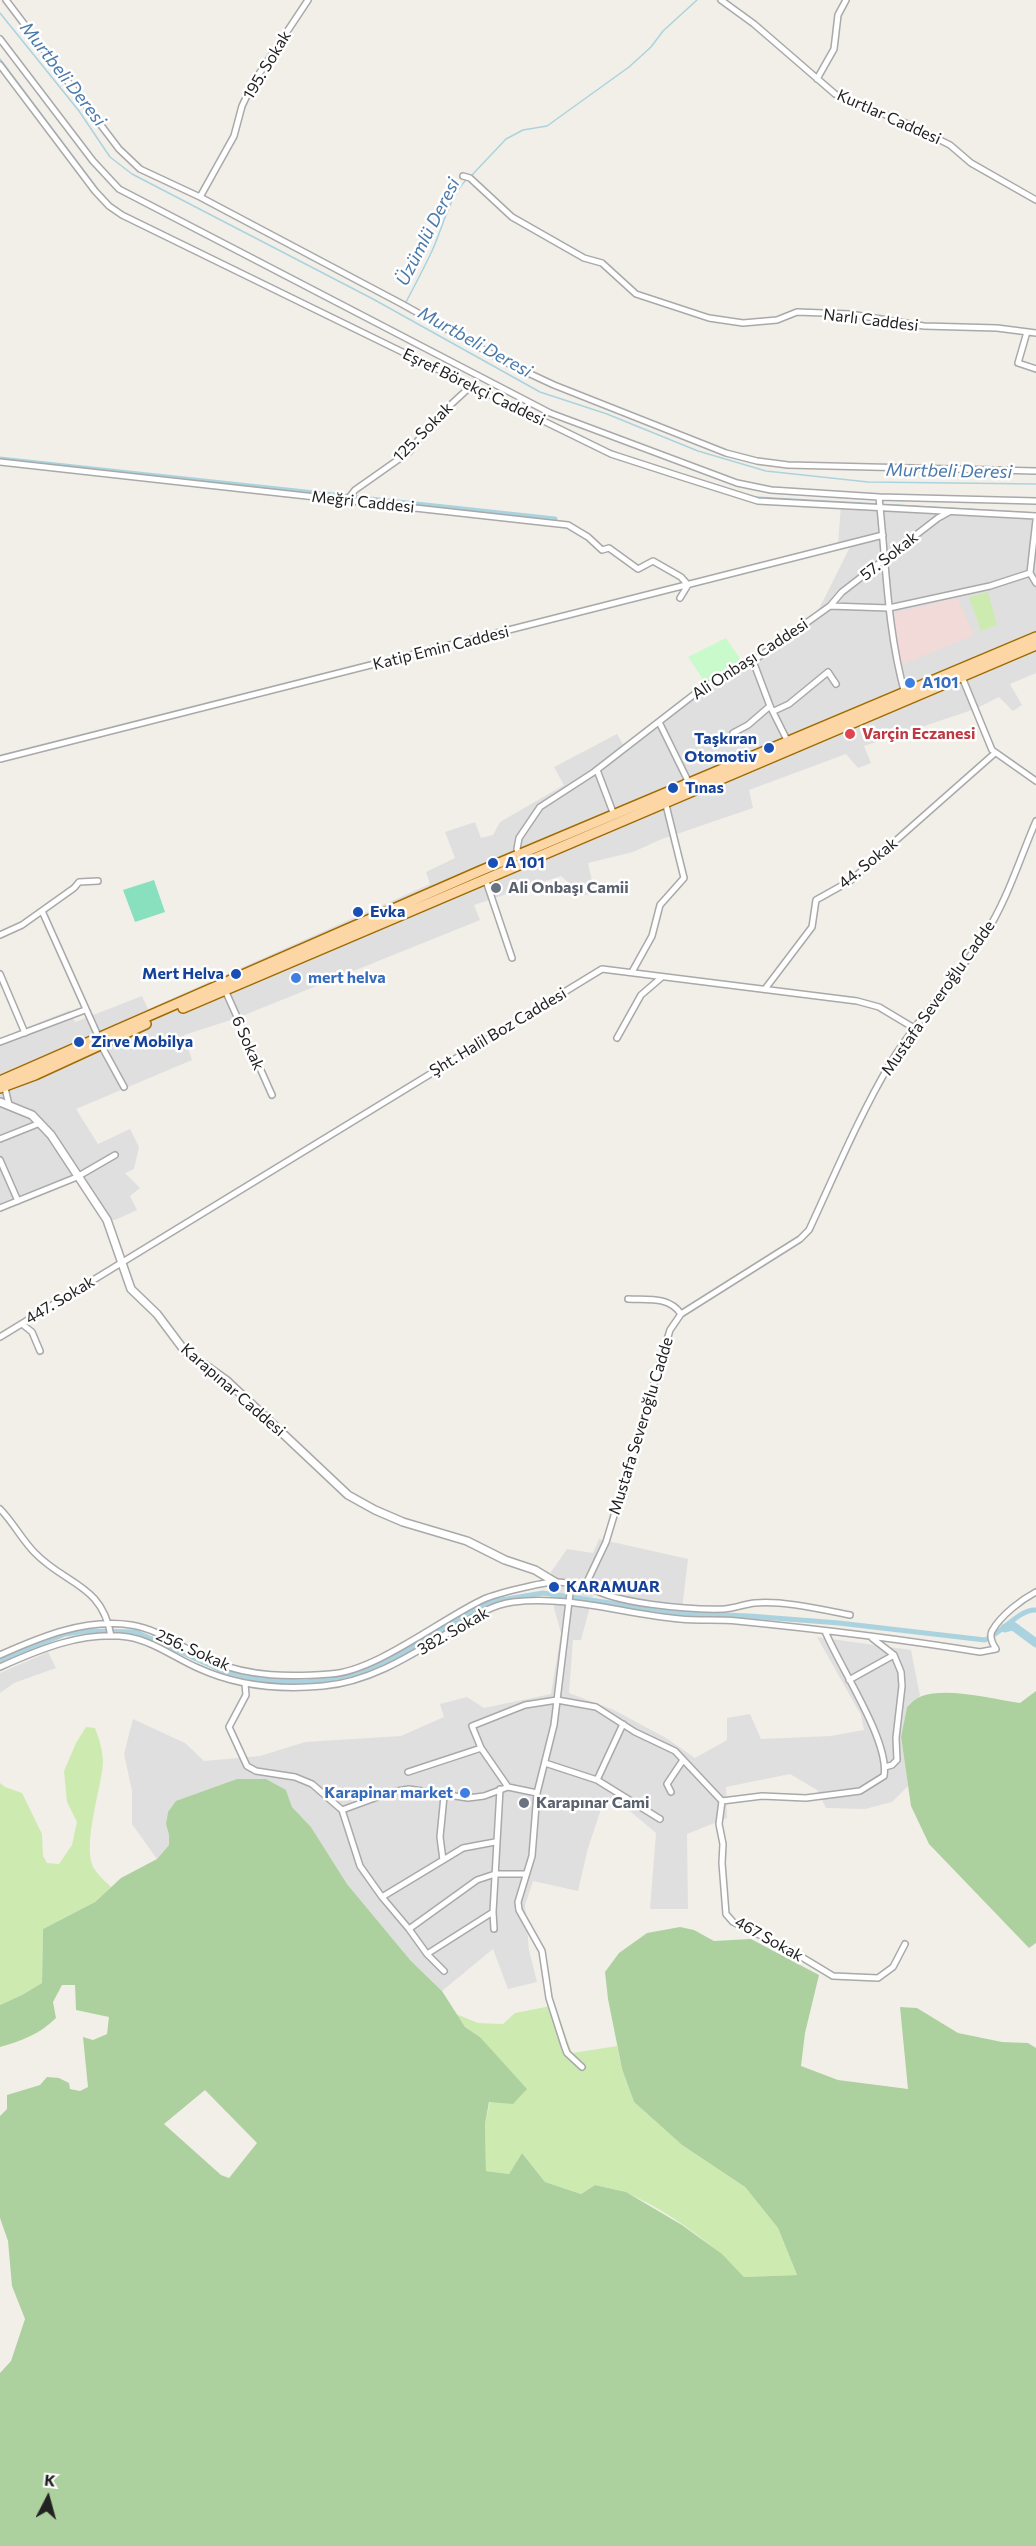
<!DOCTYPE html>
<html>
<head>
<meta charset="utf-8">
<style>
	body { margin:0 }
	#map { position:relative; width:1036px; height:2546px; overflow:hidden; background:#f2efe9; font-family:Commissioner,sans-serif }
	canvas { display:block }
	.north { position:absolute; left:18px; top:2468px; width:60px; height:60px; -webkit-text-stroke:4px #fff; paint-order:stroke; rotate:6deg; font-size:16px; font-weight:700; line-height:24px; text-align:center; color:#222 }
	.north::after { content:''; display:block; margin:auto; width:21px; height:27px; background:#222; clip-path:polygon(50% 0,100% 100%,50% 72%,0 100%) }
</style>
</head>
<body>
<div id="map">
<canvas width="1036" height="2546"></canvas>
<div class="north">K</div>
</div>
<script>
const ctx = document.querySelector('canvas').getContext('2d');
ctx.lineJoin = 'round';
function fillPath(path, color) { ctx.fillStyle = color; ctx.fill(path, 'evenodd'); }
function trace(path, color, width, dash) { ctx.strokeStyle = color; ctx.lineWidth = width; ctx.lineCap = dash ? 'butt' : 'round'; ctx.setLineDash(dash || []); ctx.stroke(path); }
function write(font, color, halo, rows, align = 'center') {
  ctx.font = font + ' Commissioner,sans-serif'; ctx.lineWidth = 5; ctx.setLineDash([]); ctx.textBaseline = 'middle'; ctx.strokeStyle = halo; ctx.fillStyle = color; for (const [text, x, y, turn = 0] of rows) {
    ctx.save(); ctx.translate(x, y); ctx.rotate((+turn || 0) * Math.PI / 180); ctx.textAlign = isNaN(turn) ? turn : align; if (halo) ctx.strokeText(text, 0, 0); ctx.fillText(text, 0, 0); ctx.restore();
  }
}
const residential = new Path2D(`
	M841,504L951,511L1036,520V673L1010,684L1022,705L1013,711L999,697L975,709L864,746L871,763L858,768L846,754L749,790L753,808L662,839L633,852L588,863L595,894L583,895L561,876L474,905L480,920L237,1018L184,1035L192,1060L76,1109L98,1144L130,1129L139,1147L134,1169L125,1173L140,1188L130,1196L137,1210L115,1220H107L77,1177L0,1208V1038L70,1010L75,1022L142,996L148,1009L430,884L426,872L455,858L445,832L475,822L481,838L493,835L500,822L564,785L554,767L617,734L624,746L705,686L753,661L815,617L852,543L838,546Z
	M599,1539L688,1559L682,1609L593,1595L581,1640H573L569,1693L614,1710L666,1738L695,1758L727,1740V1718L750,1714L761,1739L831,1736L864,1730L861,1715L817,1637L911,1650L920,1696L907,1707L901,1737L908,1786L892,1802L865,1809L826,1808L817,1790L790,1774L726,1787L727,1818L687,1834L688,1909H650L656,1833L631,1812L603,1803L588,1848L578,1891L533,1881L525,1905L529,1950L537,1982L508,1989L493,1949L442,1991L411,1961L347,1884L311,1827L292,1807L286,1790L168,1812L166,1824L169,1835V1845L157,1859L132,1824V1791L124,1754L133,1719L185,1743L204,1761L260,1756L305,1742L401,1736L444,1717L440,1704L467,1697L484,1708L551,1694L561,1633L554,1608L551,1572L567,1549L593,1553Z
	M48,1652L56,1668L14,1683L0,1693V1673Z`);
const commercial = new Path2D(`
	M957,598L974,635L901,665L894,613Z`);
const grass = new Path2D(`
	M988,592L997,625L981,631L969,597Z
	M86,1727L95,1728C99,1738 102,1748 103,1760C103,1785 80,1848 95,1870C99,1876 106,1882 111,1887L95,1902L43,1929L42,1983L22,1995L0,2005V1783L5,1787L22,1793L42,1834L43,1856L47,1863L59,1864L72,1845L77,1822L67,1802L64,1771L76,1743Z
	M551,2006L557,2011L572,2053L617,2046L622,2069L634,2102L682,2145L745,2187L778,2228L797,2275L744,2277C714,2244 668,2211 627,2193C618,2189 606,2188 595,2185L581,2194L545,2182L522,2153L509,2174L486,2171L485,2124L499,2060L480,2037L465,2027L456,2014L478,2023L503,2024L515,2013Z`);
const forest = new Path2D(`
	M1036,1691V1943L1029,1948L929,1844L911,1806L901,1737L907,1707C911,1703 916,1698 922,1696C947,1687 993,1699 1020,1703Z
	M237,1779H266L286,1790L292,1807L311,1827L347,1884L411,1961L442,1991L465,2027L480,2037L527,2089L513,2104L489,2102L485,2124L486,2171L509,2174L522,2153L545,2182L581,2194L595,2185L626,2192L682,2225L722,2254L744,2277L797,2275L778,2228L745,2187L682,2145L634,2102L622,2069L608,1999L605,1972L619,1953L647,1933L680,1927L694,1930L714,1941L751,1939L819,1975L805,2033L801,2066L838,2080L908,2089L900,2007L917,2008L958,2033L1002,2042L1028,2043L1036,2048V2546H0V2373L11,2361L25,2319L12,2286L8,2241L0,2218V2116L7,2109V2095L40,2085L47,2077L59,2078L69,2083L70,2089L80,2091L88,2087L83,2037L93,2040L107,2034L109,2017L76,2010L75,1985H62L53,2002L56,2018C40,2034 21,2041 0,2047V2005L22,1995L42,1983L43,1929L95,1902L121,1878L157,1859L169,1845V1835L166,1824L168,1812L176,1801ZM205,2090L257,2143L229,2178L221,2175L164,2124Z`);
const park = new Path2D(`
	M726,638L743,663L704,681L688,657Z`);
const pitch = new Path2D(`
	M154,880L165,912L135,922L123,890Z`);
const stream = new Path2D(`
	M0,13L79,111L110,157L132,174L373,299L540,392L607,414L698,451L766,471L868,482L1036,484
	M0,59L102,195
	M472,175L506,139L523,130L547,126L629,67L651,47L663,31L697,0
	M108,201L120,211L527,410
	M406,302C415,285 424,268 432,251C443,227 449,196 468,178
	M610,450L619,454
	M755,497L1036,513`);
const canal = new Path2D(`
	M0,459L555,519
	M0,1660L65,1634L87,1631L136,1632L223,1671L260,1680L305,1682L345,1678L387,1662L489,1602L543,1593L678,1613L749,1616L839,1623L985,1640C1002,1633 1019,1609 1036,1610`);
const river = new Path2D(`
	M1005,1628L1013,1626L1036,1643`);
const minor = new Path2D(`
	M6,0L119,149L140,169L200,197L402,304L511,365L554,385L726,453L757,461L788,465L1036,471
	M721,0L754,24L835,94L910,125L950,145L971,163L1036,200
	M0,39L93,161L119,189L550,413L737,483L771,490L879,497L1036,501
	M0,65L95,191L109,206L122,215L611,454L682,477L758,501L1036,516
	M817,79L834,49L838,15L846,0
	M463,176L470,178L512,217L584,258L602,263L636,294L709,318L743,323L777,320L797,312L850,314L924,326L997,328L1036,333
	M200,197L234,136L242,106L253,83L308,0
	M1027,332L1018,363L1036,369
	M0,462L568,525L588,537L602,550L609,548L638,569L653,561L681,577L688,585L680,598
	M879,497C886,562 887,630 905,694
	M347,500L355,490L409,452L433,421L471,386
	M1030,573L1036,583
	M830,606L842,592L938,518L949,512
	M753,661L770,706L788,742
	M962,677L992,750L1036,781
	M774,711L789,704L828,672L836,684
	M659,722L689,783
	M733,733L748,725L770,706
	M0,759L883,535
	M597,770L614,815
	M519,856L517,849L519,838L540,807L594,772L705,686L753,661L830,606L889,608L990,586L1030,573L1036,520
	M485,878L512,958
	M42,911L99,1038
	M0,935L22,925L74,888L79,882L98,881
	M632,972L652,936L660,905L684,878L665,801
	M0,974L25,1033
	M765,989L812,927L816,900L850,881L995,753
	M225,990L272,1095
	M617,1038L641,995L662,977
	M0,1042L85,1010
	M101,1045L124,1087
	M4,1084L9,1105
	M0,1139L40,1123
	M0,1160L18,1201
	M0,1208L77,1177L115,1155
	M628,1299C648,1300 669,1296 681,1314
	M22,1324L32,1332L40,1351
	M0,1337L602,969L857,1001L879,1007L914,1028
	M0,1509C13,1522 22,1540 35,1553C66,1585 102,1584 111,1636
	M586,1584L606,1542L670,1330L681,1314L800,1239L809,1230C835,1174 859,1116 891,1062C919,1016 957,978 986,933C1008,898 1020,858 1036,821
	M586,1584C607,1604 694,1610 724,1609C735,1608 745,1604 755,1603C781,1600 824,1610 850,1615
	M571,1585L554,1725L537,1793L532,1856L518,1902L519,1910L542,1951L549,1998L564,2045L567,2053L582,2067
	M872,1638L894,1655L901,1672L902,1686L896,1738L897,1760L892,1765L885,1767
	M0,1655C40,1637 86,1618 131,1625C160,1629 186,1651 214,1662C252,1677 289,1677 330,1674C375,1672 441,1619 484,1599C495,1594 543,1582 555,1582C566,1582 575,1585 586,1584
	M0,1667C40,1649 83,1631 128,1637C153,1641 175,1658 198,1668C237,1686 280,1690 323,1686C371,1682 413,1654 453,1630C472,1618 490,1605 513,1602C569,1595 624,1614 680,1619C699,1621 718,1619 737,1621C818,1629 900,1639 980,1652L996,1649C992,1643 989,1637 992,1631C1001,1615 1021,1600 1036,1592
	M849,1680L894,1655
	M245,1684L246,1695L229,1727L247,1766L256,1771L295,1777L312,1784L342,1810L391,1792L409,1789L468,1798L484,1796L508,1787L537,1793
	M545,1763L597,1780L660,1819
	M408,1772L481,1748
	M597,1780L623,1724
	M508,1787L481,1748L472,1726L525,1705L557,1700L596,1707L635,1732L675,1751L722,1801L719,1824L723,1844L722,1863L726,1914L733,1922L790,1950L833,1976L878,1978L893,1967L905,1944
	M671,1792L667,1784L683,1760
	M722,1801L762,1796L806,1798L860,1791L884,1776C890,1741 839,1666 825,1631
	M342,1810L360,1866L382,1897L409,1929
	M443,1860L440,1837L444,1796
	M382,1897L463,1848L495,1842
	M493,1912L494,1929
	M427,1954L493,1912L500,1789
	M444,1971L427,1954L409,1929L477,1880L495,1874H525`);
const tertiary = new Path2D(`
	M0,1102L32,1115L51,1135L107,1220L131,1289L157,1314L184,1350L226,1380L348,1495L375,1510L403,1522L467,1541L505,1560L535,1570L555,1582`);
const primary = new Path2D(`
	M183,1008L1036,645
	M0,1081L480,871L1036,637
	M0,1088L35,1075L146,1024`);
const markers = [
	[910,683,6,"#3f7fe0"],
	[850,734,6,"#e0444e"],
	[769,748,6,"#1a4fb4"],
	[673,788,6,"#1a4fb4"],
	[493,863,6,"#1a4fb4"],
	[496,888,6,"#6b7280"],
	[358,912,6,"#1a4fb4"],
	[236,974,6,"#1a4fb4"],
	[296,978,6,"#3f7fe0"],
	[79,1042,6,"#1a4fb4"],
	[554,1587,6,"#1a4fb4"],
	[465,1793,6,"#3f7fe0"],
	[524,1803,6,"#6b7280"]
];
const streetNames = [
	["195. Sokak",267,65,-59],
	["Kurtlar Caddesi",889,117,24],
	["Narlı Caddesi",871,320,7],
	["Eşref Börekçi Caddesi",474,387,26],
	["125. Sokak",423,432,-45],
	["Meğri Caddesi",363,502,6],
	["57. Sokak",889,556,-38],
	["Katip Emin Caddesi",441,648,-14],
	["Ali Onbaşı Caddesi",750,659,-33],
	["44. Sokak",868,863,-39],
	["Mustafa Severoğlu Cadde",938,998,-55],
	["Şht. Halil Boz Caddesi",498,1032,-31],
	["6 Sokak",248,1043,66],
	["447. Sokak",60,1300,-31],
	["Karapınar Caddesi",233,1390,41],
	["Mustafa Severoğlu Cadde",641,1426,-73],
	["382. Sokak",453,1631,-30],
	["256. Sokak",193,1650,24],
	["467 Sokak",769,1939,29]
];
const shopNames = [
	["A101",922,683],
	["mert helva",308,978],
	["Karapinar market",453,1793,"right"]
];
const healthNames = [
	["Varçin Eczanesi",862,734]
];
const transitNames = [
	["Taşkıran",757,739,"right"],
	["Otomotiv",757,757,"right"],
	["Tınas",685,788],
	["A 101",505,863],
	["Evka",370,912],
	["Mert Helva",224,974,"right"],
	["Zirve Mobilya",91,1042],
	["KARAMUAR",566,1587]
];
const worshipNames = [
	["Ali Onbaşı Camii",508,888],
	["Karapınar Cami",536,1803]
];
const waterNames = [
	["Murtbeli Deresi",63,74,52],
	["Üzümlü Deresi",428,232,-63],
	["Murtbeli Deresi",475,342,29],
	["Murtbeli Deresi",949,471,1]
];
fillPath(residential, '#e0dfdf');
fillPath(commercial, '#f2dad9');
fillPath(grass, '#cdebb0');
fillPath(forest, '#add19e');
fillPath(park, '#c8facc');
fillPath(pitch, '#88e0be');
trace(stream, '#aad3df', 1.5);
trace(canal, '#aad3df', 5);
trace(river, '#aad3df', 9);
trace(minor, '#a9a9a9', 8);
trace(tertiary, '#a9a9a9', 10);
trace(primary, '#a06b00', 12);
trace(minor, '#fff', 5);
trace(tertiary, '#fff', 7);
trace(primary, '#fcd6a4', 9);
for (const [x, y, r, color] of markers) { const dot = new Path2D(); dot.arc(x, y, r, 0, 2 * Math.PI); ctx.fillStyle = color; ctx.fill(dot); trace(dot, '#fff', 2); }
write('16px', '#222', '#fff', streetNames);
write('bold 16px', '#366cbe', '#fff', shopNames, 'left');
write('bold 16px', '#be3a42', '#fff', healthNames, 'left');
write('bold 16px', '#164399', '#fff', transitNames, 'left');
write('bold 16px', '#5b616d', '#fff', worshipNames, 'left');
write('italic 18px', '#4a7aab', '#fff', waterNames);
</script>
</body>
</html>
